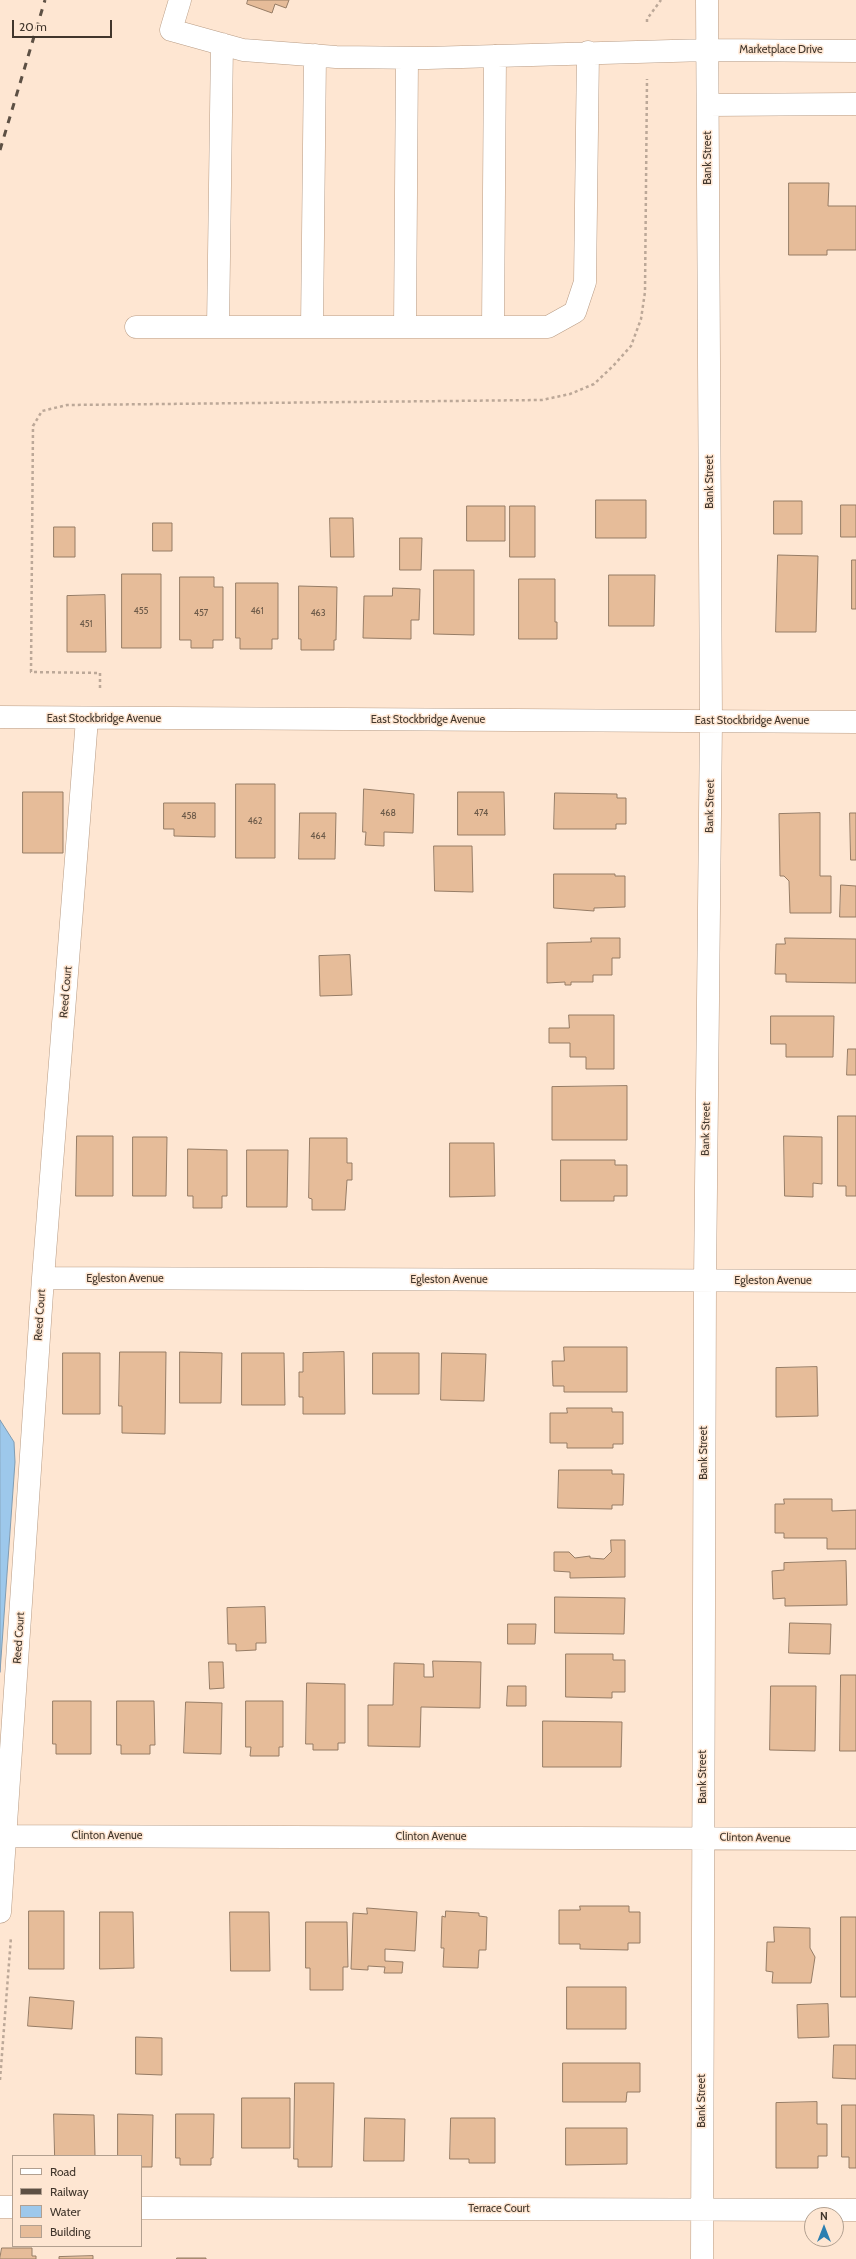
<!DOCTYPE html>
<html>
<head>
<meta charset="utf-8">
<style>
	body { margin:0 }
	#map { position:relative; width:856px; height:2259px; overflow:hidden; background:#fee6d2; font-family:Cabin,sans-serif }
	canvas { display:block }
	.legend { position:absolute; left:12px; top:2155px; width:130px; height:92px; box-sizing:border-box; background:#fee6d2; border:1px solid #b2a090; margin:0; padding:5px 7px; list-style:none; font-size:12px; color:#41362c }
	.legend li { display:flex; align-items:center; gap:8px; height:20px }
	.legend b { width:20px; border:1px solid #b2a090 }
	.north { position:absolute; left:804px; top:2207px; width:40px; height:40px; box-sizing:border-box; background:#fee6d2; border:1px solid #b2a090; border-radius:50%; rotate:0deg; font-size:11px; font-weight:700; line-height:16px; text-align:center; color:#41362c }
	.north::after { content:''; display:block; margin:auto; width:14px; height:18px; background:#2c7fb0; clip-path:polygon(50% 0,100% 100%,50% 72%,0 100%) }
	.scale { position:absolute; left:12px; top:20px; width:100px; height:18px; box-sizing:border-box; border:2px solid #41362c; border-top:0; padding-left:5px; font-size:12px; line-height:14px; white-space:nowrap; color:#41362c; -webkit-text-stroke:3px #fee6d2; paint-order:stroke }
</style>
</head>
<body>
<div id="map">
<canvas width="856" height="2259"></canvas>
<ul class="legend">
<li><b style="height:5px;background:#fff"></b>Road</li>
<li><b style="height:5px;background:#5d5044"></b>Railway</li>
<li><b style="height:11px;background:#9dc8eb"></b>Water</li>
<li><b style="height:11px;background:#e6bc99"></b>Building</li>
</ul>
<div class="north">N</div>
<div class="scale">20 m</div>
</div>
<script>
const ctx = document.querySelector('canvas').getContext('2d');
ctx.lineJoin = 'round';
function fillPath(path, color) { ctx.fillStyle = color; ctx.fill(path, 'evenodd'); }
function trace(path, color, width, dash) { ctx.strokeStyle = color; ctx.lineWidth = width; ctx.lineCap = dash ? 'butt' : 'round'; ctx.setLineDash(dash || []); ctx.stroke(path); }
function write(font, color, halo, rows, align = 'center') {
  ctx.font = font + ' Cabin,sans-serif'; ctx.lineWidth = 3; ctx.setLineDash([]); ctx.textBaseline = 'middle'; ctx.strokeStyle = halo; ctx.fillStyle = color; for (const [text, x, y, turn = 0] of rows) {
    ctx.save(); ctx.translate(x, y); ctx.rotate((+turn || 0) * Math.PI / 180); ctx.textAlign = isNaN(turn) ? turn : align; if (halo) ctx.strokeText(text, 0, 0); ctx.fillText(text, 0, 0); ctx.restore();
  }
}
const water = new Path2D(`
	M0,1420L14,1442L15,1462L0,1672Z`);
const building = new Path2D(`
	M248,0H289L286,8L275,4L272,13L247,4Z
	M789,183H829L828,206H856V250H827V255H789Z
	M596,500H646V538H596Z
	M774,501H802V534H774Z
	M841,505H856V537H841Z
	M467,506H505V541H467Z
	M510,506H535V557H510Z
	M330,518H353L354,557H331Z
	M153,523H172V551H153Z
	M54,527H75V557H54Z
	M400,538H422L421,570H400Z
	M778,555L818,556L816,632H776Z
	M852,560H856V609H852Z
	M434,570H474V635L434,634Z
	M122,574H161V648H122Z
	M609,575H655L654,626H609Z
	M180,577H214V587H223V640H213V648H191V640H180Z
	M519,579H555V622H557V639H519Z
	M236,583H278V639H272V649H240V638H236Z
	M299,586L337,587L336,640H334V650H301V639H299Z
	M393,588L420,589L419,620H411V639L363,638L364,596H392Z
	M105,595L106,652H67V596Z
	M236,784H275V858H236Z
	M364,789L414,794L413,833L384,832V846L365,845L366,832H363Z
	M23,792H63V853H23Z
	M458,792H504L505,835H458Z
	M555,793L617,794V798H626V824H616V829H554Z
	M164,803H215V837L174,836V829H164Z
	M300,813H336L335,859H299Z
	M820,813V876H831V913H790L789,881L784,876H780L779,814Z
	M850,813H856V860H851Z
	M434,846H472L473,892L435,891Z
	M554,874H615V876H625V907L594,908V911L554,908Z
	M841,885L856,886V917H840Z
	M591,938H620V958H612V975H593V982H571V985H565V982L547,983V943L591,942Z
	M785,938L856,939V983L786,982V974H775L776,944H785Z
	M350,955L352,995L320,996L319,956Z
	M569,1015H614V1069H586V1057H570V1043H549V1028H569Z
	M771,1016H834L833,1057H786V1044H771Z
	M848,1049H856V1075H847Z
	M627,1086V1140H552V1087Z
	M838,1116H856V1196H846V1186H838Z
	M77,1136H113V1196H76Z
	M784,1136L822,1137V1184L813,1183V1197L785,1196Z
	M133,1137H167L166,1196H133Z
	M310,1138H347V1163H352V1180H347L345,1210H312V1199L309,1198Z
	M450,1143H494L495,1196L450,1197Z
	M188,1149L227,1150V1196H222V1208H193V1196H188Z
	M247,1150H288L287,1207H247Z
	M561,1160H615V1165H627V1196H614V1201H561Z
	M564,1347H627V1392H564V1386H553L552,1361H564Z
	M120,1352H166L165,1434L122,1433V1406H119Z
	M180,1352L222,1353L221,1403H180Z
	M344,1352L345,1414H303V1397H299V1372H303V1353Z
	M63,1353H100V1414H63Z
	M242,1353H284L285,1405H242Z
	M373,1353H419V1394H373Z
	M442,1353L486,1354L484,1401L441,1400Z
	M817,1367L818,1416L776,1417V1368Z
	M567,1408H612V1412H623V1444H613V1448H567V1443H550V1413H567Z
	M559,1470H612V1474H624L623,1505H612V1509L558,1508Z
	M784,1499H832V1511L856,1510V1549H827V1538H784V1533H775V1504H784Z
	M611,1540H625V1577L570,1578V1572L554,1571V1552H569L575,1558L590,1556V1558L604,1559L611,1552Z
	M846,1561L847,1605L785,1606V1598L773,1599L772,1571L784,1570V1563Z
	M555,1597L625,1598L624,1634L555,1633Z
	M265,1607L266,1643H256V1650L236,1651V1644H228L227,1608Z
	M790,1623L831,1624L830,1654L789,1653Z
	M508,1624H536L535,1644H508Z
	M566,1654H613V1660H625V1692H612V1698L566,1697Z
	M433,1661L481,1662L480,1708L421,1707L420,1747L368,1746V1705H393L394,1663L424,1664V1677H433Z
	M209,1662H223L224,1688L210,1689Z
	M841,1675H856V1751H840Z
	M307,1683L345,1684V1743H338V1750H313V1744H306Z
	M508,1686H526V1706H507Z
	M771,1686H816L815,1751L770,1750Z
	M53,1701H91V1754H56V1744H53Z
	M117,1701H154L155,1745H150V1754H121V1745H117Z
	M246,1701H283V1747H279V1756H250L251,1747H246Z
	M186,1702L222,1703L221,1754L184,1753Z
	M543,1721L622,1722L621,1767H543Z
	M580,1906H629V1912H640V1943H628V1950L580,1949V1944H559V1910H580Z
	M367,1908L417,1912L415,1951L385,1949V1961L403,1962L402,1973H384L385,1967L368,1966V1970L351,1969L353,1913L367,1914Z
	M29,1911H64V1969H29Z
	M446,1911L479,1913V1916L487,1917L486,1950H479L478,1968L443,1967L444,1948H441L442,1916L445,1917Z
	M100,1912H133L134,1968L100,1969Z
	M230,1912H269L270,1971H231Z
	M841,1917H856V1997H841Z
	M306,1922H347L348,1967H343V1990H310V1968H306Z
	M774,1927L810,1928V1948L815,1957L811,1983H772L773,1972L766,1971L767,1942H774Z
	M567,1987H626V2029H567Z
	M30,1997L74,2001L72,2029L28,2026Z
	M828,2004L829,2037L798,2038L797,2005Z
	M136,2037L162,2038V2075L136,2074Z
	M834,2045H856V2079L833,2078Z
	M563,2063H640V2092H627L626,2102H563Z
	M295,2083H334L332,2167H298V2159H294Z
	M242,2098H290V2148H242Z
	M817,2102V2124H827V2156H818V2168H776V2103Z
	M842,2105H856V2168H849V2157H842Z
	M54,2114L94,2115L95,2156H55Z
	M118,2114L153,2115L152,2167H141V2156H118Z
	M176,2114H214L213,2158H211V2165H180V2158H176Z
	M365,2118L405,2119L404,2161H364Z
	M451,2118H495V2163H469V2159H450Z
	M566,2128H627V2164L566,2165Z
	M2,2248H32V2256H36V2259H0Z
	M93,2256V2259H59V2257Z
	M177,2258H206V2259H177Z`);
const path = new Path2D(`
	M647,22V19L661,0
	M100,688V673L31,672L33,426L42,411L67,405L542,400L570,394L594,384L613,366L631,346L641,319L645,292L647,79
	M0,2080L11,1937`);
const street = new Path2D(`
	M180,0L171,30L243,50L336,57L427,58L707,50L856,51
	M708,105L856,104
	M136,327H548L575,312L585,282L588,52
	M218,327L222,44
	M312,327L315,55
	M405,327L407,58
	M493,327L495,56
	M0,717L856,722
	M43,1278L856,1281
	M6,1836L856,1839
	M0,1912L43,1278L87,719
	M0,2207H13
	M141,2208L856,2210
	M702,2259L705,1281L711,721L707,0`);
const rail = new Path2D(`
	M0,150L45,0`);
const numberNames = [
	["455",141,611],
	["461",257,611],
	["457",201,613],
	["463",318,613],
	["451",86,624],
	["468",388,813],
	["474",481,813],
	["458",189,816],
	["462",255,821],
	["464",318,836]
];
const streetNames = [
	["Marketplace Drive",781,50],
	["Bank Street",708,158,-90],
	["Bank Street",710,482,-90],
	["East Stockbridge Avenue",104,719],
	["East Stockbridge Avenue",428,720],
	["East Stockbridge Avenue",752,721],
	["Bank Street",710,806,-89],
	["Reed Court",66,992,-85],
	["Bank Street",706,1129,-89],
	["Egleston Avenue",125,1279],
	["Egleston Avenue",449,1280],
	["Egleston Avenue",773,1281],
	["Reed Court",40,1315,-86],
	["Bank Street",704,1453,-90],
	["Reed Court",19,1638,-86],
	["Bank Street",703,1777,-90],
	["Clinton Avenue",107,1836],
	["Clinton Avenue",431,1837],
	["Clinton Avenue",755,1838,1],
	["Bank Street",702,2101,-90],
	["Terrace Court",499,2209]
];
fillPath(water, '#9dc8eb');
trace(water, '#819cb2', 1);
fillPath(building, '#e6bc99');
trace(building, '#967c65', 1);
trace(street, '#b89c85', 23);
trace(path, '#bca898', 2.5, [3, 3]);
trace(street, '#fff', 22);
trace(rail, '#5d5044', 3, [7, 7]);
write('9px', '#6a5847', null, numberNames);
write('11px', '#41362c', '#fee6d2', streetNames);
</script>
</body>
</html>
